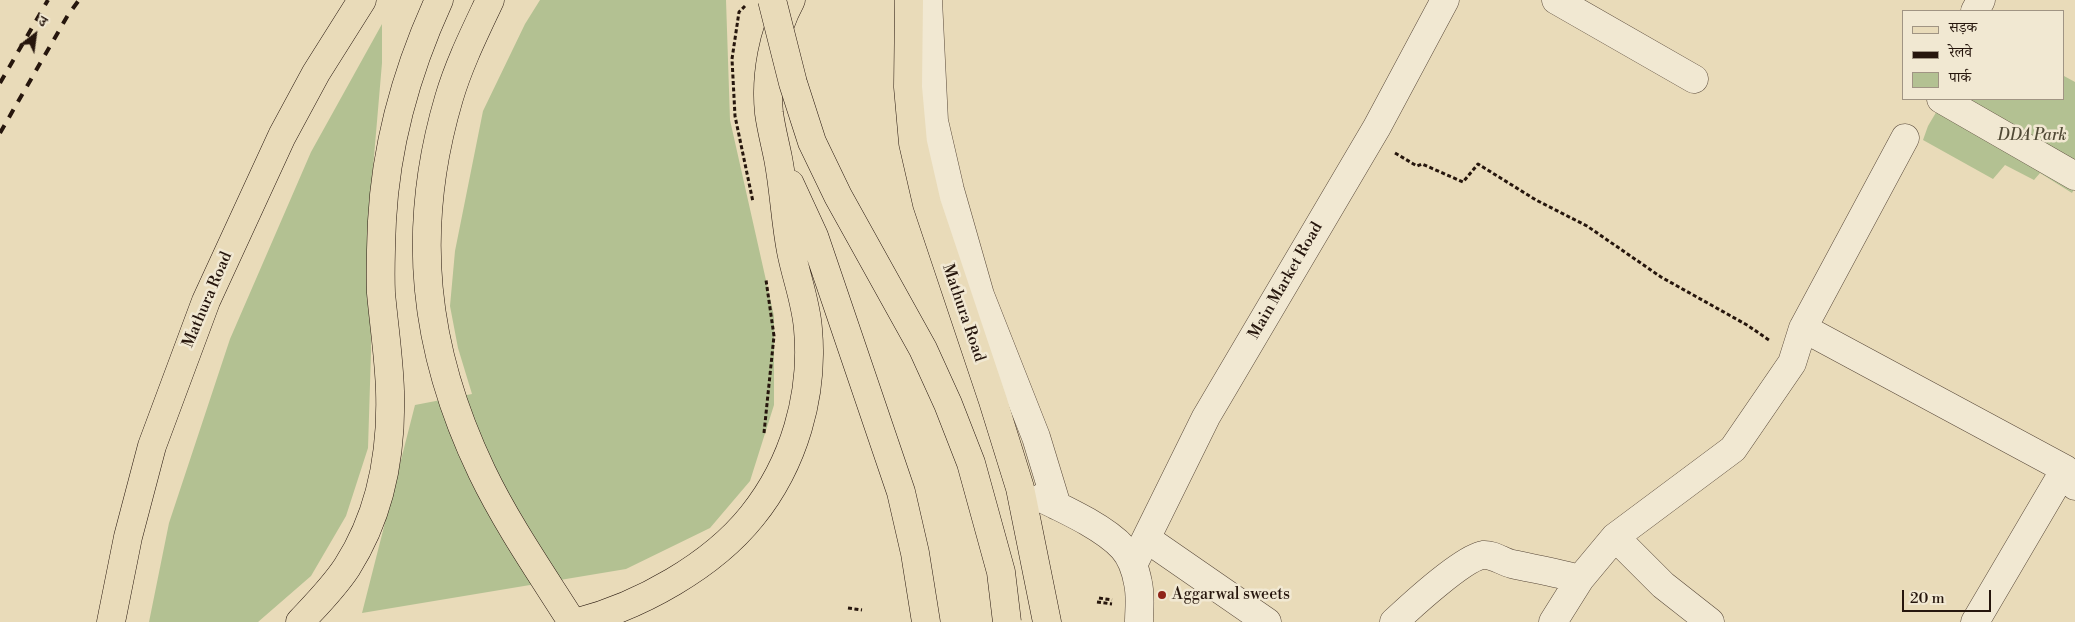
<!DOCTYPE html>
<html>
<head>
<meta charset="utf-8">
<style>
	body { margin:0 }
	#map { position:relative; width:2075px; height:622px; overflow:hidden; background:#e9dbb9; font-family:"Libre Bodoni","Noto Serif Devanagari",serif }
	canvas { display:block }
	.legend { position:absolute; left:1902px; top:10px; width:162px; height:90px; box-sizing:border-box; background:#f1e8d2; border:1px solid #a09483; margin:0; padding:6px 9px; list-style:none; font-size:15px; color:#26160d }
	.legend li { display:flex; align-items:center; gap:10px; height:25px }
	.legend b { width:25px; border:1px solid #a09483 }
	.north { position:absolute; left:10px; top:10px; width:50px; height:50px; -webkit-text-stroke:4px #f1e8d2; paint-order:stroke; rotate:30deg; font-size:14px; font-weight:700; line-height:20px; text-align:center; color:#26160d }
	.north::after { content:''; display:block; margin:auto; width:18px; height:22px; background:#26160d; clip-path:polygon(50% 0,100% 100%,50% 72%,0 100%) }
	.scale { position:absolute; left:1902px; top:590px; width:89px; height:22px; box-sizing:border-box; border:2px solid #26160d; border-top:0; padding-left:6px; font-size:15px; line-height:18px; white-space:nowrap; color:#26160d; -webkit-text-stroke:4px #f1e8d2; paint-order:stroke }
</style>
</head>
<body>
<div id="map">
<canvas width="2075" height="622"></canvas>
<ul class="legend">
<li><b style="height:6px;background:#e9dbb9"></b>सड़क</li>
<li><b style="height:6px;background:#26160d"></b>रेलवे</li>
<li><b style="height:14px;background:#b3c192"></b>पार्क</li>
</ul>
<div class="north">उ</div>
<div class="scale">20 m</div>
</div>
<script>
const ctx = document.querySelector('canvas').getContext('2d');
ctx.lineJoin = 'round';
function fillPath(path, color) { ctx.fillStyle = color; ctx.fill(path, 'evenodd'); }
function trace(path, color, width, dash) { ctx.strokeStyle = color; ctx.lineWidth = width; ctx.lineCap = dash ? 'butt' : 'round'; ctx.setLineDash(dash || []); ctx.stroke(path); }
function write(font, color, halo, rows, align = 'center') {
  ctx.font = font + ' "Libre Bodoni",serif'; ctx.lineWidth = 5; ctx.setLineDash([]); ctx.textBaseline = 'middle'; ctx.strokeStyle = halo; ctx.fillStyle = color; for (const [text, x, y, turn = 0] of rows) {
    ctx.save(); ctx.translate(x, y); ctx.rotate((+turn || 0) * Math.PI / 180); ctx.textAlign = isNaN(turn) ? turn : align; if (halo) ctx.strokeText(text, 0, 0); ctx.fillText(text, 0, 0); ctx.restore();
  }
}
const green = new Path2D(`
	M540,0H726L730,120L774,316V405L750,481L710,528L626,569L362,613L415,405L472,394L458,348L450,306L455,251L483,111L525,24Z
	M382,24V63L370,203L371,352L368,448L346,516L311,576L258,622H149L169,523L230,339L311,152Z
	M2064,76L2075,82V187L2072,193L2040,173L2034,180L2005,165L1993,179L1923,140L1928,126L1944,99H2064Z`);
const path = new Path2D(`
	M745,6L739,12L732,59L735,116L753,202
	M1395,153L1417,166L1422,164L1463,182L1478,164L1536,200L1587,226L1661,277L1747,325L1769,340
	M764,433L774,336L766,280
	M1099,598L1112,600
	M1097,602L1112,604
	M848,608L862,610`);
const minor = new Path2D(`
	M928,0L934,121L950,190L980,295L1036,437L1057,506
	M1556,0L1694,79
	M1975,11L1981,0
	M1941,99L2075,176
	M1803,328L2065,469L2075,486
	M1041,498C1066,510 1105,528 1123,548C1131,557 1136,572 1138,583C1141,596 1139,610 1139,622
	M1615,537L1663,585L1710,622
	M1147,539L1267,622
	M1133,565L1206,417L1377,127L1445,0
	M1394,622C1410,607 1463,558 1483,555C1493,554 1503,562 1512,564C1535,569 1558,573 1580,579
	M1553,622L1580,579L1615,537L1733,449L1792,363L1803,328L1905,138
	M1975,622L2065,469`);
const major = new Path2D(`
	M909,0L908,87L913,143L927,204L993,401L1020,488L1047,622
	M790,184L814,236L901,492L915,553L926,622
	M578,622C640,606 712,566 752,516C794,464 814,395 808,329C806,302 796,277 791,251C785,220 784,189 778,158C775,143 771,128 769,113C765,76 773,33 791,0`);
const highway = new Path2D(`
	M490,0C475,32 459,64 449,98C410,230 423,349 482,472C507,524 541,573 572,622
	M111,622L128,537L152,446L206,301L282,136L316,73L362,0
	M300,622C316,605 334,587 347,567C381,514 392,453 390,391C389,358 384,326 381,293C380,270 381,245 382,221C386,144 407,70 439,0`);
const rail = new Path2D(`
	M0,83L48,0
	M0,133L68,15L79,0`);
const highwayBridge = new Path2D(`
	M772,0L793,83L812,142L838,196L923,349L948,404L971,463L1001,572L1007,622`);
const markers = [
	[1162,595,5,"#8f2418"]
];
const parkNames = [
	["DDA Park",2032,136]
];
const streetNames = [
	["Main Market Road",1286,281,-60],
	["Mathura Road",208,300,-67],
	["Mathura Road",963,313,71]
];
const poiNames = [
	["Aggarwal sweets",1172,595]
];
fillPath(green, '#b3c192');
trace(minor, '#574738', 29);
trace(major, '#26160d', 29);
trace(highway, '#26160d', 29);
trace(path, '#26160d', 3, [4, 2.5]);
trace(minor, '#f1e8d2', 28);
trace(major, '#e9dbb9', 28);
trace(highway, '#e9dbb9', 28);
trace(rail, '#26160d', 4, [9, 9]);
trace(highwayBridge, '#26160d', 29, []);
trace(highwayBridge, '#e9dbb9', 28);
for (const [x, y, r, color] of markers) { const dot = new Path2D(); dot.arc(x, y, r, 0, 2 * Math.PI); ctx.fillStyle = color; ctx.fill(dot); trace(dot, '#f1e8d2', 2); }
write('italic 16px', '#504935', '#f1e8d2', parkNames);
write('16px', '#26160d', '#f1e8d2', streetNames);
write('16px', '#26160d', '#f1e8d2', poiNames, 'left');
</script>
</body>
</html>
